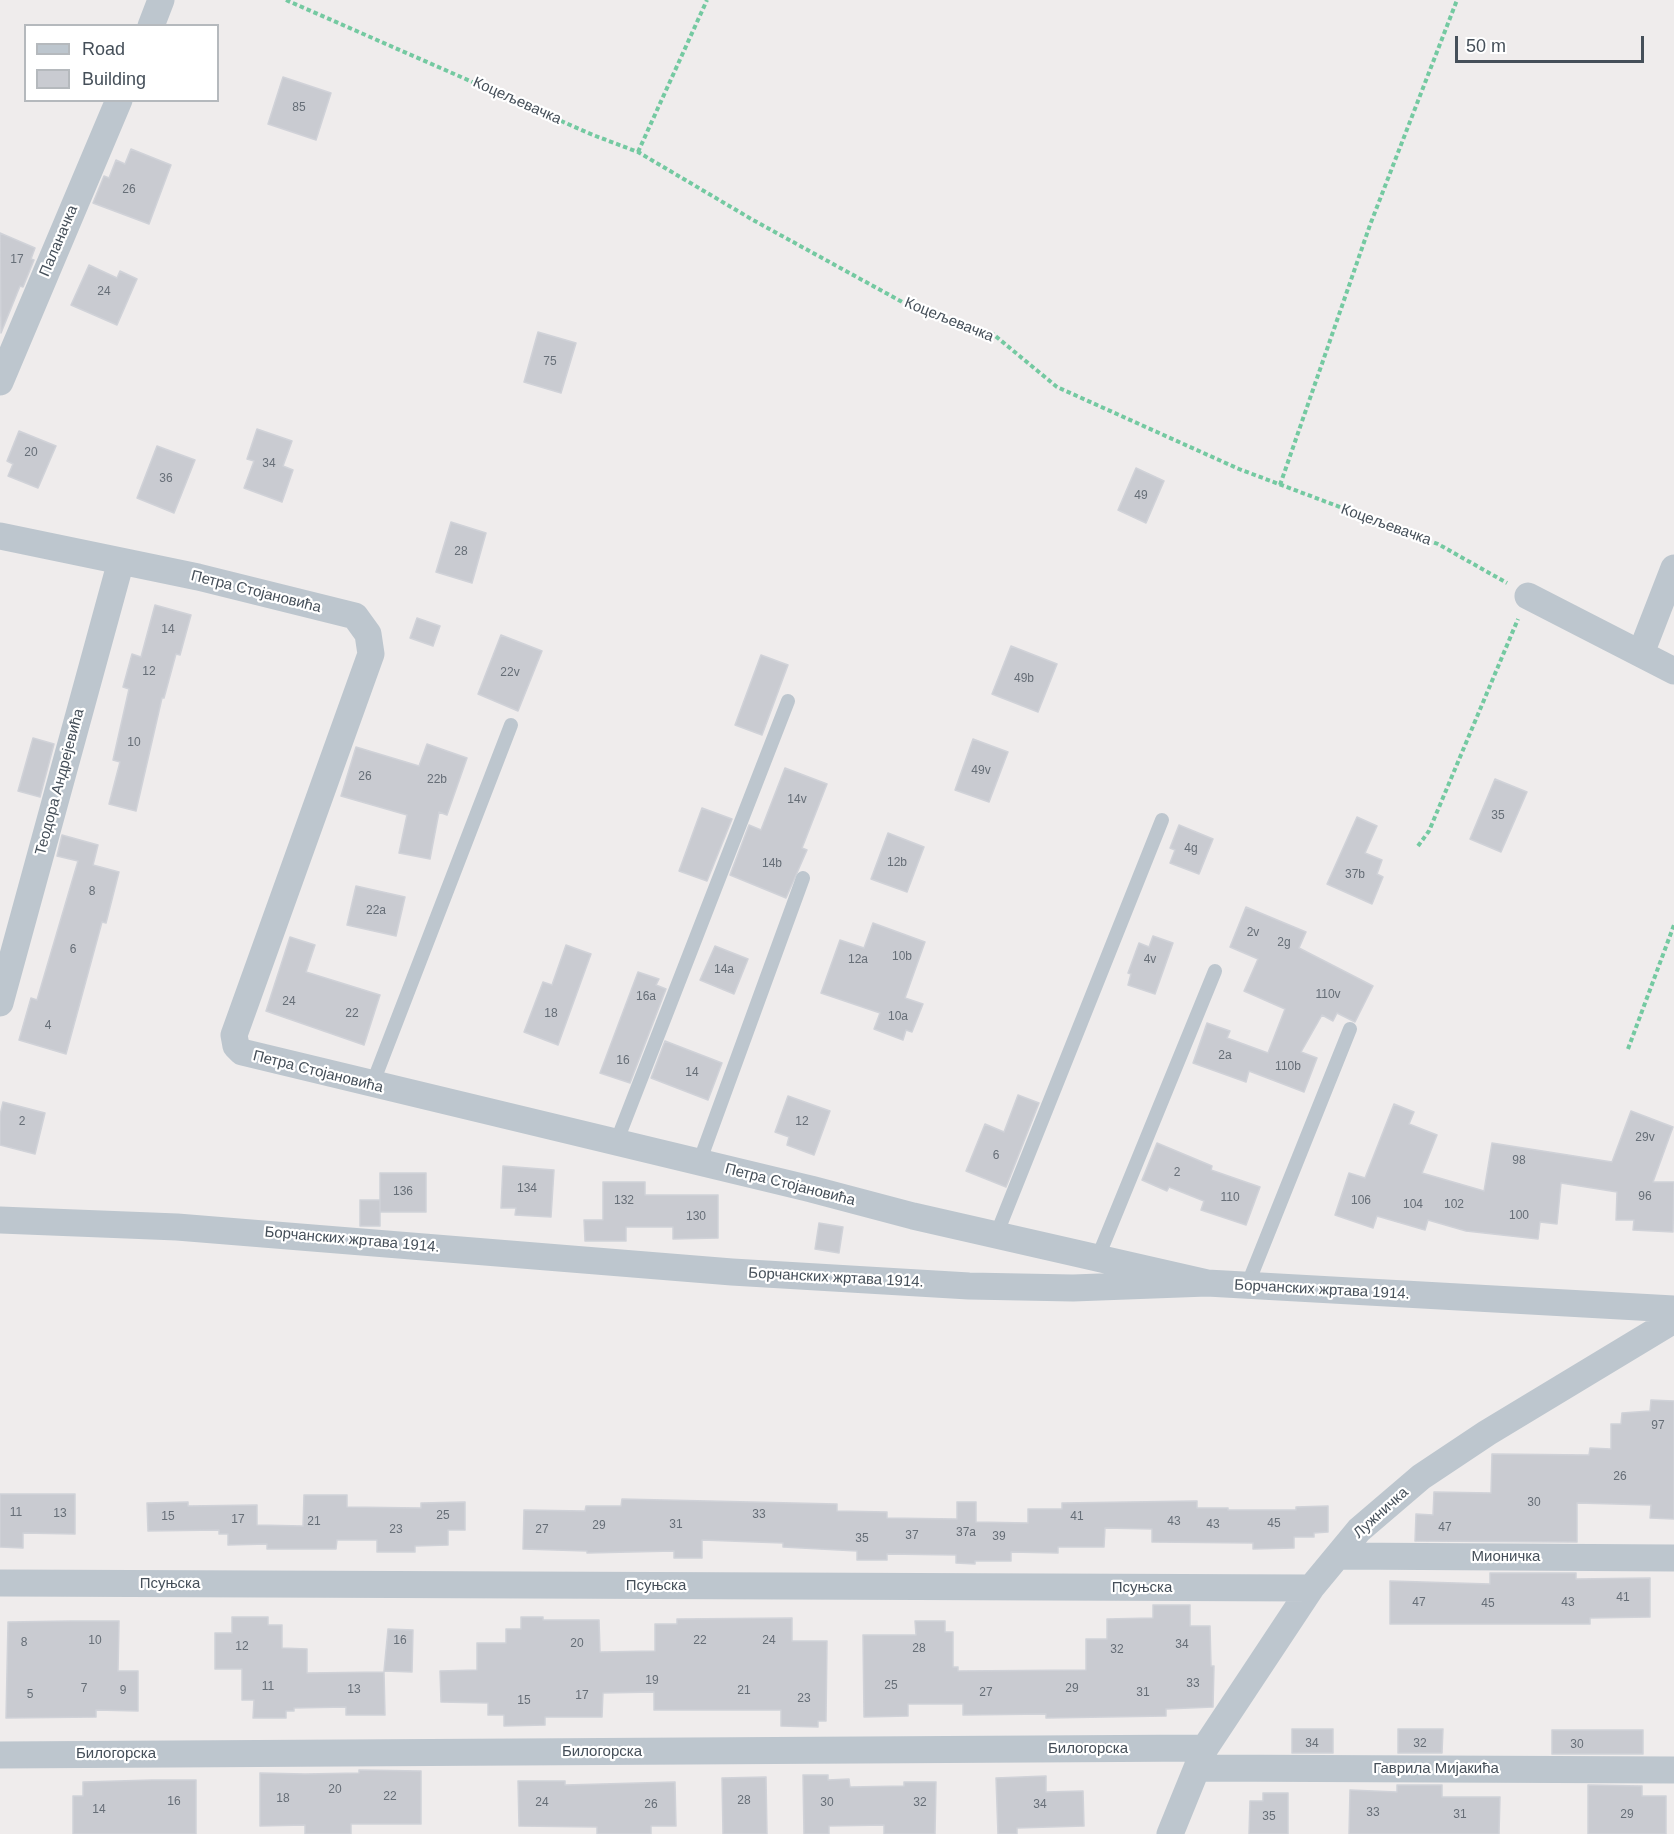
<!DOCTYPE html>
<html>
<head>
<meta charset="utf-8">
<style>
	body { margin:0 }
	#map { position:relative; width:1674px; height:1834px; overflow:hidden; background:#efecec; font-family:Helvetica,sans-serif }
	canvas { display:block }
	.legend { position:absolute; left:24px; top:24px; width:195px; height:78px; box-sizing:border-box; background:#fff; border:2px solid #b5b9bd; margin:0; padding:8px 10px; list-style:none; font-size:18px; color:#454f59 }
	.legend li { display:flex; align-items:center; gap:12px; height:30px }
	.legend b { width:30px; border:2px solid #b5b9bd }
	.scale { position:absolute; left:1455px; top:36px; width:189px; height:27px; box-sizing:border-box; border:3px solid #454f59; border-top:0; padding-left:8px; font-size:18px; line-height:21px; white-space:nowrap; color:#454f59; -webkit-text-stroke:4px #fff; paint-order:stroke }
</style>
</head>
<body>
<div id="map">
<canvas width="1674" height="1834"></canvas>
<ul class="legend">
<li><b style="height:8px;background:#bdc6ce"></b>Road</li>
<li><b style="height:16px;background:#c9cbd1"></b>Building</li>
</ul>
<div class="scale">50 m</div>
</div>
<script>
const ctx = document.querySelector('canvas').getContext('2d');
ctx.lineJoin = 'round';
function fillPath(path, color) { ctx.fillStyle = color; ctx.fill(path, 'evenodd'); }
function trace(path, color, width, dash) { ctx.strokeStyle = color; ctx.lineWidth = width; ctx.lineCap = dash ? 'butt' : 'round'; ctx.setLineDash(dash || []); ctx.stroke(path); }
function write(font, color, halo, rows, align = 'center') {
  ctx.font = font + ' Helvetica,sans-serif'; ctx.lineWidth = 4.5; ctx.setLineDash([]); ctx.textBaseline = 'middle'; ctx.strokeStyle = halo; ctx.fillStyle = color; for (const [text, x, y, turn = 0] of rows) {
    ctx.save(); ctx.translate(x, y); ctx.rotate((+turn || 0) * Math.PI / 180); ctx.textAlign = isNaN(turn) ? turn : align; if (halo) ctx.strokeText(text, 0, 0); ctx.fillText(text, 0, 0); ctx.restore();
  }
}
const building = new Path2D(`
	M283,77L331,93L316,140L268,124Z
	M131,149L171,165L149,224L93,203L104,176L109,178L116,160L125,164Z
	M0,233L35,248L31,259L34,260L23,287L20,286L1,333Z
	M89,265L117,278L120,271L137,279L117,325L71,305Z
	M538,332L576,343L561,393L524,382Z
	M257,429L292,441L283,466L293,470L282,502L244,488L254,461L247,459Z
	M19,431L56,446L38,488L8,476L13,464L7,461Z
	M157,446L195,460L174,513L137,498Z
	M1136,468L1164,481L1146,523L1118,510Z
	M451,522L486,533L472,583L436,572Z
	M155,605L191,615L180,655L176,654L164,698H162L136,811L109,804L120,762L113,760L129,689L123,687L132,654L141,657Z
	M417,618L440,626L433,646L410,638Z
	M501,635L542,651L518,711L478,694Z
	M1011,646L1057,664L1038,712L992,694Z
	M761,655L788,665L762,735L735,725Z
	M33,738L54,744L40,797L18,791Z
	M973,739L1008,752L989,802L955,790Z
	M427,744L467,758L447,815L439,812L430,859L399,853L407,815L341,796L356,747L419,766Z
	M785,768L827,784L802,848L807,850L786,898L730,875L749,825L761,830Z
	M1495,779L1527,792L1501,852L1470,839Z
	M702,808L732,819L707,881L679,871Z
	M1357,817L1377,826L1365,853L1382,860L1377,874L1383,877L1372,904L1327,884Z
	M1179,825L1213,839L1199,874L1170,863L1175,850L1170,848Z
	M888,833L924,847L907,892L871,879Z
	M62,835L98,845L93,865L119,872L106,923L102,922L66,1054L19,1040L31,998L37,1000L78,861L57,856Z
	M356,886L405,897L396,936L347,925Z
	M1246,907L1306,932L1299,948L1373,986L1355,1022L1337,1013L1333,1021L1322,1015L1301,1052L1317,1058L1304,1092L1249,1071L1246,1082L1193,1063L1207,1023L1230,1031L1227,1038L1268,1053L1285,1009L1244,991L1258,959L1230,947Z
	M873,923L925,942L905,998L923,1004L912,1032L906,1030L903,1040L874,1029L880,1013L821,993L840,940L864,948Z
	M1153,936L1173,943L1155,994L1128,985L1131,974L1128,973L1139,943L1149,947Z
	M290,937L315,945L306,972L380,995L364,1045L266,1011Z
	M566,945L591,954L558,1045L524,1032L543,982L552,985Z
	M715,946L748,959L734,994L700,980Z
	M638,972L659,979L656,985L666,989L630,1083L600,1073Z
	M665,1041L722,1063L708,1100L651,1078Z
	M1018,1095L1039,1103L1006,1187L966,1171L985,1124L1004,1132Z
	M788,1096L830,1111L814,1155L787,1145L789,1137L775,1132Z
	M3,1102L45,1113L35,1154L0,1145V1115Z
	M1394,1104L1414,1112L1409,1124L1437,1135L1422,1173L1484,1191L1492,1143L1612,1162L1631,1111L1673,1127L1653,1182H1674L1673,1232L1633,1230L1634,1220H1616L1617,1192L1561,1183L1557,1224L1540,1222L1538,1239L1466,1231L1428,1220L1425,1230L1377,1216L1373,1228L1335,1215L1349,1173L1365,1178Z
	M1157,1143L1212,1166L1211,1170L1260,1187L1246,1225L1201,1210L1204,1201L1169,1187L1167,1191L1142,1180Z
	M503,1166L554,1170L551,1217L515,1215L516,1208H501Z
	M380,1173H426V1212H380Z
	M603,1182H645V1195H718V1238L673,1239V1227H626V1241H585L584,1220H603Z
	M360,1200H380V1226H360Z
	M819,1223L843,1227L839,1253L815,1249Z
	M1651,1400L1674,1401V1519L1650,1518L1651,1505L1577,1503V1542L1415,1541L1416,1514L1433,1515L1434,1492L1491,1493L1492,1454L1589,1455L1590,1448L1611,1449V1424H1621L1622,1413L1650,1411Z
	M0,1494H75V1534L23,1533V1548L0,1547Z
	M304,1495H347V1507L421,1508V1503L465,1502V1530H448V1545L415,1546V1552H377V1540H337L336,1549H267V1544L228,1545V1534H219V1530L148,1531L147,1503L188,1502V1506L257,1505V1525L303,1526Z
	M622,1499L837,1504V1511L887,1512V1518L957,1519V1502H976V1522L1028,1523V1509H1062V1503L1197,1501V1508H1228V1510H1296V1507L1328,1506V1532L1314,1533V1537H1294V1548L1253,1549V1543L1152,1542V1529L1105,1528L1104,1547H1058V1553L1011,1552V1561H975V1564L956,1563V1555L887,1554V1560H857V1551L783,1547V1543L702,1540V1558H674V1551L587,1553V1551L523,1549L524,1510L585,1511L586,1506H621Z
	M1490,1573H1576V1579L1650,1578V1617L1590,1618V1624H1390V1581L1490,1584Z
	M1153,1605H1190V1626H1210L1211,1666H1214L1213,1707L1166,1709V1716L1046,1718V1714L963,1715V1704H908V1716L864,1717L863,1635H916L915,1621H945V1632H953V1667H958V1671L1086,1670V1639H1107V1619L1153,1618Z
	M232,1617H268V1625H282V1648L307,1649V1673L384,1672L385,1715H346V1707L294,1708V1711H286V1718H253L254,1700H242V1669H215V1633H232Z
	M521,1617H543V1620H599L600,1652L655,1651V1624H677V1619L792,1618V1641H827L826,1721H818V1727L781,1726V1710H654V1692L603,1693L602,1717H545V1725L504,1726V1715H488V1703L441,1702L440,1671L477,1670V1643H506V1629H521Z
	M71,1621H119L118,1671H138V1711L96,1710V1717L6,1718L8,1622Z
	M388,1629L413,1630L412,1672L384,1671Z
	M1292,1729H1333V1753H1292Z
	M1398,1729H1443L1442,1753H1398Z
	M1552,1730H1643V1754H1552Z
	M359,1770L421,1771V1824H351V1834H305V1825L260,1826V1773L305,1774L359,1773Z
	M803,1775H828V1780L849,1779L850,1787L904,1786V1782H936L935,1834H884V1825L829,1826V1834H804Z
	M1046,1776V1792L1083,1791L1084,1826L1017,1828V1834H998L996,1778Z
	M766,1777L767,1834H723L722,1778Z
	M152,1780H196V1834H73V1796H83V1782Z
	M518,1781H565V1785L675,1782L676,1826H651V1834H597V1827L519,1826Z
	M1397,1785H1442V1797H1500L1499,1834H1349L1350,1790L1397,1792Z
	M1588,1785L1642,1786V1796H1666V1834H1588Z
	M1263,1793H1288V1834H1249L1250,1801H1263Z`);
const path = new Path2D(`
	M286,0L593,135L638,152L753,220L915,309L993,334L1057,387L1239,469L1438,544L1507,583
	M638,152L707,0
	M1280,485L1370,225L1457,0
	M1418,846L1429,831L1518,619
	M1628,1049L1674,925`);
const service = new Path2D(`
	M372,1085L511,725
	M616,1143L788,701
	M699,1163L803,878
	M997,1233L1162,820
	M1098,1257L1215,971
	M1247,1286L1350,1029`);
const minor = new Path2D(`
	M151,26L161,0
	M0,382L119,100
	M0,536L198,577L355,616L368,634L371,654L234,1035L236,1046L242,1052L811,1189L913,1216L1207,1283
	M1528,596L1674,671
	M1641,653L1674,568
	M0,1003L121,561
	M0,1220L177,1227L732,1272L969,1286L1073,1288L1207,1283L1674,1309
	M1338,1556L1674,1558
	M0,1583L1311,1588
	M0,1755L1205,1748
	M1197,1768L1674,1770
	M1170,1834L1205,1748L1311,1588L1359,1530L1421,1477L1487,1433L1674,1320`);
const numberNames = [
	["85",299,108],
	["26",129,190],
	["17",17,260],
	["24",104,292],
	["75",550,362],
	["20",31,453],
	["34",269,464],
	["36",166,479],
	["49",1141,496],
	["28",461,552],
	["14",168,630],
	["12",149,672],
	["22v",510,673],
	["49b",1024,679],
	["10",134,743],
	["49v",981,771],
	["26",365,777],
	["22b",437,780],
	["14v",797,800],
	["35",1498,816],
	["4g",1191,849],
	["12b",897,863],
	["14b",772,864],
	["37b",1355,875],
	["8",92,892],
	["22a",376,911],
	["2v",1253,933],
	["2g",1284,943],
	["6",73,950],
	["10b",902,957],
	["12a",858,960],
	["4v",1150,960],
	["14a",724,970],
	["110v",1328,995],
	["16a",646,997],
	["24",289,1002],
	["22",352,1014],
	["18",551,1014],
	["10a",898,1017],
	["4",48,1026],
	["2a",1225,1056],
	["16",623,1061],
	["110b",1288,1067],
	["14",692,1073],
	["2",22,1122],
	["12",802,1122],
	["29v",1645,1138],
	["6",996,1156],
	["98",1519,1161],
	["2",1177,1173],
	["134",527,1189],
	["136",403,1192],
	["96",1645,1197],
	["110",1230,1198],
	["132",624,1201],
	["106",1361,1201],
	["104",1413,1205],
	["102",1454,1205],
	["100",1519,1216],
	["130",696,1217],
	["97",1658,1426],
	["26",1620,1477],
	["30",1534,1503],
	["11",16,1513],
	["13",60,1514],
	["33",759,1515],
	["25",443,1516],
	["15",168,1517],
	["41",1077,1517],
	["17",238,1520],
	["21",314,1522],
	["43",1174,1522],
	["45",1274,1524],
	["31",676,1525],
	["43",1213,1525],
	["29",599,1526],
	["47",1445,1528],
	["23",396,1530],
	["27",542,1530],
	["37a",966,1533],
	["37",912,1536],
	["39",999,1537],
	["35",862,1539],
	["41",1623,1598],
	["47",1419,1603],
	["43",1568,1603],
	["45",1488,1604],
	["10",95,1641],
	["16",400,1641],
	["22",700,1641],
	["24",769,1641],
	["8",24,1643],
	["20",577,1644],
	["34",1182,1645],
	["12",242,1647],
	["28",919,1649],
	["32",1117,1650],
	["19",652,1681],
	["33",1193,1684],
	["25",891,1686],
	["11",268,1687],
	["7",84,1689],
	["29",1072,1689],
	["13",354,1690],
	["9",123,1691],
	["21",744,1691],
	["27",986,1693],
	["31",1143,1693],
	["5",30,1695],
	["17",582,1696],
	["23",804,1699],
	["15",524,1701],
	["34",1312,1744],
	["32",1420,1744],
	["30",1577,1745],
	["20",335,1790],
	["22",390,1797],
	["18",283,1799],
	["28",744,1801],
	["16",174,1802],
	["24",542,1803],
	["30",827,1803],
	["32",920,1803],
	["26",651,1805],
	["34",1040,1805],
	["14",99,1810],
	["33",1373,1813],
	["31",1460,1815],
	["29",1627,1815],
	["35",1269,1817]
];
const streetNames = [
	["Коцељевачка",517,101,24],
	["Паланачка",59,241,-67],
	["Коцељевачка",949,320,22],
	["Коцељевачка",1386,525,20],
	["Петра Стојановића",256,592,14],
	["Теодора Андрејевића",60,782,-75],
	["Петра Стојановића",318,1072,14],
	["Петра Стојановића",790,1185,14],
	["Борчанских жртава 1914.",352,1240,5],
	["Борчанских жртава 1914.",836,1278,3],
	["Борчанских жртава 1914.",1322,1290,3],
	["Лужничка",1381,1513,-42],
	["Мионичка",1506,1557],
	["Псуњска",170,1584],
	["Псуњска",656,1586],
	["Псуњска",1142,1588],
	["Билогорска",1088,1749],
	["Билогорска",602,1752],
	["Билогорска",116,1754],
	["Гаврила Мијакића",1436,1769]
];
fillPath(building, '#c9cbd1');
trace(building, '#d0d2d8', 1.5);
trace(path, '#74c9a1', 4, [4.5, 3]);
trace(service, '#bdc6ce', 14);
trace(minor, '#bdc6ce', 27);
write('12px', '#666e77', null, numberNames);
write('15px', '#454f59', '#fff', streetNames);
</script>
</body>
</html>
